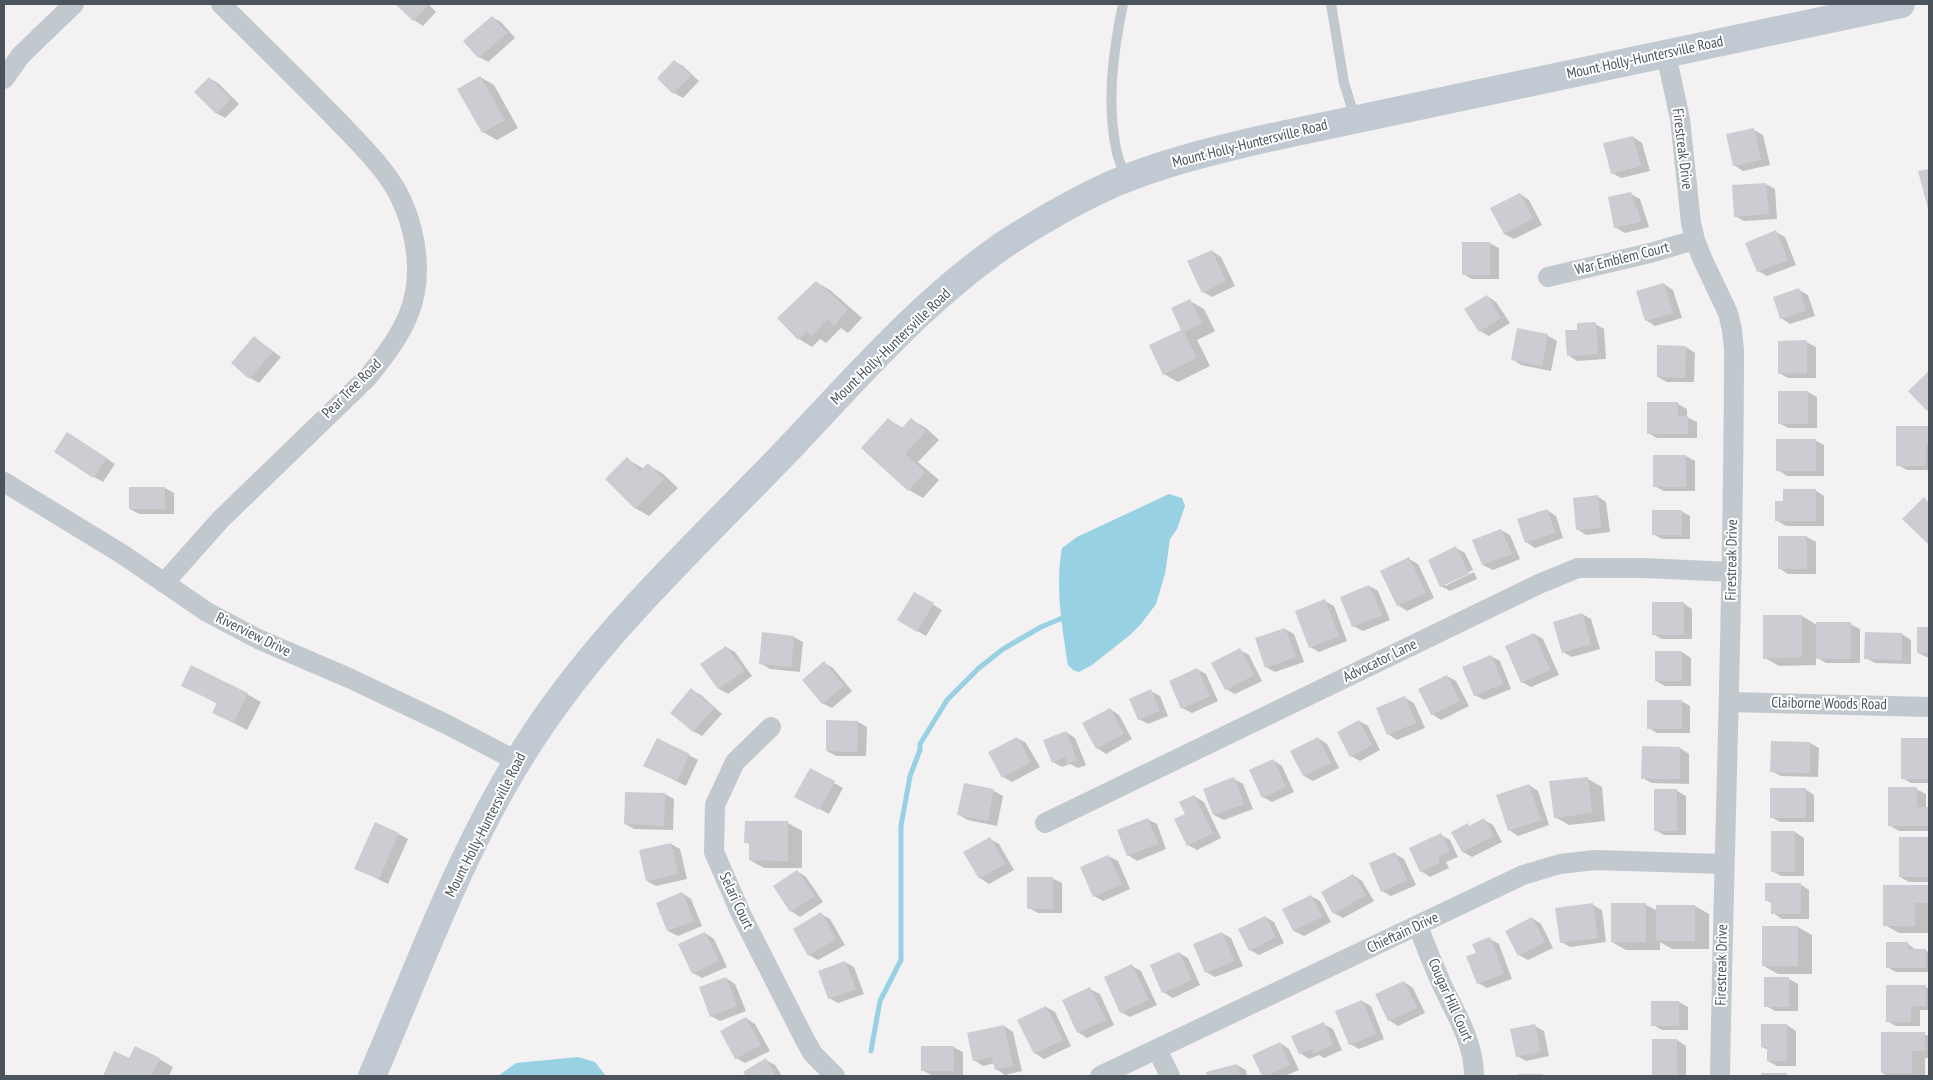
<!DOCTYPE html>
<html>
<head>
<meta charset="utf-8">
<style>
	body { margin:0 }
	#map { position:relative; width:1933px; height:1080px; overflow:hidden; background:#f3f1f1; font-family:"PT Sans Narrow",sans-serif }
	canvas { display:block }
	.frame { position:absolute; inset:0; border:5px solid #4b545d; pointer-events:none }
</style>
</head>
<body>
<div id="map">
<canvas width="1933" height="1080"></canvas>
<div class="frame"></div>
</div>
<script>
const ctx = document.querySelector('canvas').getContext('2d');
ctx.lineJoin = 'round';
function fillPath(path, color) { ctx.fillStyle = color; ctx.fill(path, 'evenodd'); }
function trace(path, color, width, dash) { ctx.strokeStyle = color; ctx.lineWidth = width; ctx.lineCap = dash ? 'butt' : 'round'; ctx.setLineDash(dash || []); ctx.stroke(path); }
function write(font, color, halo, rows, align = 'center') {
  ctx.font = font + ' "PT Sans Narrow",sans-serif'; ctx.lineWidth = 4; ctx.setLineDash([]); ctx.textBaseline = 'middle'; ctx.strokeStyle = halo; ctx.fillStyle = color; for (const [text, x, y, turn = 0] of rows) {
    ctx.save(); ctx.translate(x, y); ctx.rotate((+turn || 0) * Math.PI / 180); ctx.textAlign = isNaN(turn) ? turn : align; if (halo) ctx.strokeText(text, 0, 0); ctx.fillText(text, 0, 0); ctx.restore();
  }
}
const water = new Path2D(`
	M1169,494L1182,498L1185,506L1177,529L1170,539L1165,574L1156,604L1141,624L1130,635L1092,665L1079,672L1073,670L1068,665C1062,626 1055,587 1062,548L1077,537Z
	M578,1057L595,1062L606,1076H498L516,1063Z`);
const shadow = new Path2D(`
	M397,4H428L436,12L423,26L414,20Z
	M492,17L501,22L515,38L488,62L479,57Z
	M674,61L683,66L699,81L683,98L674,93Z
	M480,77L494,85L518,128L497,140L483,132Z
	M209,78L218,83L239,104L225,118L216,113Z
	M1754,130L1763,135L1770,165L1743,171L1734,165Z
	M1633,137L1642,143L1650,171L1621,178L1612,173Z
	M1766,184L1775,189L1777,219L1744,221L1735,216L1733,186Z
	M1520,194L1529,200L1542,225L1514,239L1504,234Z
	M1631,194L1640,199L1649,227L1625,233L1615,227Z
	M4,208L5,209V230H4Z
	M1776,232L1785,237L1796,265L1767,276L1758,271Z
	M1489,243L1499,248V279H1472L1463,274Z
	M1212,251L1221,257L1235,286L1212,297L1203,292Z
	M816,282L830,290L862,318L848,333L841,328L826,343L820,339L812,347L799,339Z
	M1664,284L1673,290L1682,318L1655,326L1646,320Z
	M1799,290L1808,295L1815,316L1790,324L1781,318Z
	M1487,296L1496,302L1510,323L1489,336L1480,331Z
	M1190,301L1204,309L1215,331L1197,340L1210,366L1178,382L1164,374L1182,330Z
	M1595,324L1604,329L1606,359L1577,361L1568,355L1579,331Z
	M1518,330L1548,336L1557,341L1551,371L1521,365L1512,359Z
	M255,338L281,357L259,383L250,378Z
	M1806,342L1816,347V378H1788L1779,373Z
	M1686,347L1695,353L1694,382H1667L1658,377Z
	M1808,392L1817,397V428H1788L1779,423Z
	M1678,404L1687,409V417L1697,422V438H1657L1648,433Z
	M889,420L903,428L912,420L926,428L939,440L918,462L939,480L923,498L909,490Z
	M1898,428H1929V470H1907L1898,465Z
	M76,438L115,464L103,482L94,477Z
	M1815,440L1824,445V476H1787L1778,470Z
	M1686,456L1695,461V491H1664L1654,486Z
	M627,459L644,469L648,465L662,473L678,488L649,516L635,508Z
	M165,488L174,493V514H139L130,509Z
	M1815,490L1824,496V526H1786L1776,520L1785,502Z
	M1597,496L1606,502L1610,532L1586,535L1577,529Z
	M1547,510L1556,516L1563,538L1535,548L1526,542Z
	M1681,511L1690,516V539H1662L1653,534Z
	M1501,530L1510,535L1520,559L1493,570L1483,565L1474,541Z
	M1779,537H1807L1816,542V574H1788L1779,568Z
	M1456,548L1465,553L1473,570L1445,583V586L1474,572L1477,579L1450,591L1441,586Z
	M1409,559L1418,564L1434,598L1407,611L1398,605Z
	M1369,586L1378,591L1390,620L1363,631L1353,626Z
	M914,593L942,610L926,636L899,620Z
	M1325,601L1334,606L1347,641L1319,652L1310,647Z
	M1683,603L1692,609V639H1662L1653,634Z
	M1582,614L1591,619L1600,649L1572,657L1563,652Z
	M1802,616L1817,625L1850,624L1860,629V663H1826L1816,657V665L1779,666L1765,658Z
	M1918,628H1929V658L1918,653Z
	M1285,629L1294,634L1304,662L1275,672L1266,667Z
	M1866,633L1902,634L1911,640V664L1875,663L1866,658Z
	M764,634L794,637L803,642L800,672L770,669L760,663Z
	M1534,634L1543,639L1559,675L1531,687L1522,682Z
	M726,647L735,652L752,676L728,694L719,689L702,664Z
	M1240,650L1249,655L1262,681L1235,694L1226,689Z
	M1656,652H1682L1691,658V686H1665L1656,681Z
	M1491,656L1500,661L1511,689L1484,700L1475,695Z
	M824,663L833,668L852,691L832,708L822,703Z
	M1197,669L1206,674L1218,701L1192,713L1182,708Z
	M1447,676L1456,681L1469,706L1441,720L1432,714Z
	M182,685L247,694L261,702L247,730L213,712L218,704Z
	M692,690L701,695L722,714L702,736L693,731Z
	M1151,691L1160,696L1168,716L1148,724L1139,719Z
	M1405,698L1414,703L1425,728L1397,740L1388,734Z
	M1681,701L1690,706V733H1657L1648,728Z
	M1110,709L1119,715L1132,739L1106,754L1097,748Z
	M1359,721L1368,726L1380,750L1360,761L1351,756Z
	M858,722L867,727L866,756H836L827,751Z
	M1066,732L1075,738L1086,765L1078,768L1070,764L1062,767L1053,762Z
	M1017,738L1026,743L1040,767L1012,782L1003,777Z
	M1318,738L1327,744L1339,768L1313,781L1304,776Z
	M1928,740L1929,783H1911L1902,778Z
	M1810,743L1819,748L1818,777L1781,776L1771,771Z
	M1643,748H1680L1689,754V784L1652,783L1642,778Z
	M689,755L698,760L686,786L654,770Z
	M1273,760L1282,766L1294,792L1272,802L1263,797Z
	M811,770L843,788L829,814L796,796Z
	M1234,779L1243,784L1253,809L1224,820L1214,815L1205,790Z
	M1588,779L1602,787L1605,821L1569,825L1555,817Z
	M965,785L994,791L1003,796L997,826L968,820L959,815Z
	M1529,785L1538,791L1549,825L1518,836L1509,830Z
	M1805,789L1814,795V822H1780L1771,817Z
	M1916,789L1926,794V808L1929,809V831H1899L1889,825Z
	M1655,791H1677L1686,796V835H1664L1655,830Z
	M665,794L674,799L673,830L634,829L625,824Z
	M1194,796L1204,802L1221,838L1197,850L1188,845L1186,815Z
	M1147,819L1157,824L1166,849L1137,861L1128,855Z
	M1484,820L1493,825L1502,842L1472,857L1463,852L1453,832L1468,825L1471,827Z
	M746,822L788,823L802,831V868H764L750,860V845L746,842Z
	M1795,832L1804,838V876H1781L1772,871Z
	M399,834L408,839L388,884L365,873Z
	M1441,835L1450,840L1458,857L1446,862L1449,868L1430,877L1421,871Z
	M1928,838L1929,882H1909L1900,877Z
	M990,839L999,844L1014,870L989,884L980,878Z
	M671,844L680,849L687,879L656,886L647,881Z
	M1395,854L1404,859L1416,885L1391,896L1382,891Z
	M1108,856L1118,861L1130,889L1103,901L1094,896Z
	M797,871L806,877L823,902L800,917L791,911Z
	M1353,875L1362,881L1374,901L1343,918L1334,913Z
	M1052,878L1062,883V913H1038L1029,908Z
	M1800,884L1809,890V919H1782L1773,913V904L1766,900Z
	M1928,886L1929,933H1899L1885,925Z
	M682,893L691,899L702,926L678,936L668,931L657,903Z
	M1311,896L1320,901L1331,922L1304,936L1294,931L1284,910Z
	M1593,905L1602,910L1606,942L1570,947L1561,942Z
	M1646,905L1658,911L1695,906L1709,914V949H1672L1660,942V950H1626L1612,942Z
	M821,914L830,919L845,945L818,960L809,955Z
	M1265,917L1274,922L1284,943L1259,955L1250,950Z
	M1532,918L1541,924L1553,948L1528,960L1519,955Z
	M1798,927L1812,935V974H1778L1764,966Z
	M705,933L714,939L727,967L702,978L693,973Z
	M1222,933L1231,938L1243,966L1215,977L1206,972Z
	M1490,939L1499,944L1512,979L1487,988L1478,983L1477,953Z
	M1908,944L1917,951H1926L1929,952V972H1896L1887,967Z
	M1179,953L1188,958L1200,985L1173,998L1163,992L1151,965Z
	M845,962L854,967L864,994L838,1003L829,998Z
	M1132,966L1141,971L1157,1005L1130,1017L1121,1012Z
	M726,978L735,984L746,1011L720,1021L711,1016Z
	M1789,979L1798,984V1011H1775L1766,1006Z
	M1404,982L1413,988L1425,1013L1398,1026L1389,1020Z
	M1926,987L1929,989V1010H1920V1026H1896L1887,1021Z
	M1090,989L1100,994L1114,1025L1087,1038L1078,1032Z
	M1362,1001L1371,1006L1384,1039L1359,1049L1350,1044Z
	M1679,1002L1688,1007V1030H1662L1653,1025Z
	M1046,1007L1055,1012L1071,1046L1044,1059L1035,1053Z
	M746,1018L755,1024L770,1051L745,1063L736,1058Z
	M1323,1024L1333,1029L1342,1050L1324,1058L1319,1055L1309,1059L1300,1053Z
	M1787,1025L1796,1031V1066H1777L1768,1061V1050L1762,1047Z
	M1004,1026L1013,1032L1022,1071L1005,1075L996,1069L995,1063L983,1066L974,1060Z
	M1535,1026L1544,1031L1549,1056L1526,1061L1517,1056Z
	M1924,1034L1929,1036V1058H1925V1076H1888L1882,1073Z
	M1653,1040H1677L1686,1046V1076H1653Z
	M1280,1043L1289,1049L1299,1070L1285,1076H1263L1253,1055Z
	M953,1047L963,1052V1075H931L922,1070Z
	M115,1053L130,1060L159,1059L173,1067L169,1076H104Z
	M766,1060L775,1065L782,1076H747L745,1072Z
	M1237,1065L1246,1070L1247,1076H1209L1208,1073Z`);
const stream = new Path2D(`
	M871,1051L880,1001L901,960V826L910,776L920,750V744L947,700L979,668L1003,649L1041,627L1067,616`);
const building = new Path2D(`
	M395,4H426L428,6L413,21Z
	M492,16L507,33L478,58L463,41Z
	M674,60L691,75L673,94L657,78Z
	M480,76L505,120L482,133L457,89Z
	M209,77L231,99L216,114L194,92Z
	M1754,128L1761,160L1733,166L1726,134Z
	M1633,136L1641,166L1611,174L1603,143Z
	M1929,169V213L1918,171Z
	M1766,183L1769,214L1734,217L1732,185Z
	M1631,192L1635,207H1637L1641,222L1614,228L1608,197Z
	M1520,193L1533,219L1504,234L1490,208Z
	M1776,230L1788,260L1757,272L1745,243Z
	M1462,242H1490V275H1462Z
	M1212,250L1226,281L1202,293L1187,261Z
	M816,281L848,309L834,326L828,319L811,336L807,331L798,340L777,318Z
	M1664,283L1673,313L1645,321L1636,291Z
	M1799,288L1806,311L1780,319L1773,297Z
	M1487,295L1501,318L1479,332L1464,309Z
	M1190,299L1202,323L1184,332L1197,358L1163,375L1149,345L1181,330L1171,308Z
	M1596,322L1598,354L1567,356L1565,330H1577V323Z
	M1517,328L1548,334L1542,366L1511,360Z
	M254,336L273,352L249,379L231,363Z
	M1807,340V373L1778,374V341Z
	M1657,345L1686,346L1685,378L1657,377Z
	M1929,371V409L1927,411L1908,391Z
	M1778,391H1808V424H1778Z
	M1647,402H1678V416H1688V434H1647Z
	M888,418L901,429L911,418L926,431L905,454L925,472L908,491L861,448Z
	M1896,426H1929V445H1926V466H1896Z
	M67,432L107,458L93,478L54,452Z
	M1776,439H1816V471H1776Z
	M1653,455H1686V487H1653Z
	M627,457L640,471L648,463L664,479L635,509L605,479Z
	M129,487H165V509H129Z
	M1783,489H1816V521H1775V501H1783Z
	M1598,495L1601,528L1576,530L1573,498Z
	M1924,497L1929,503V545L1902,519Z
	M1547,509L1555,533L1525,543L1517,519Z
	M1652,510H1682V535H1652Z
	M1501,529L1512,554L1482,565L1472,540Z
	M1778,536H1807V569H1778Z
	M1456,546L1469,574L1440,587L1428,560Z
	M1409,557L1426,593L1397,606L1380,571Z
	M1369,585L1382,615L1352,627L1340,597Z
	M914,592L934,603L917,632L897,620Z
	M1325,599L1339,636L1309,648L1295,611Z
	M1652,602H1684V635H1652Z
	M1582,613L1591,644L1562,653L1553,622Z
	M1763,615H1802V657L1763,659Z
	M1816,622H1851V659H1816Z
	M1917,627H1929V653H1917Z
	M1285,628L1296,657L1265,668L1255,638Z
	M762,632L794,636L791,667L759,664Z
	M1865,632L1902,633V660L1864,659Z
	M1534,633L1550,670L1521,683L1505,646Z
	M726,646L744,671L718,689L700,664Z
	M1240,648L1254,675L1225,690L1211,663Z
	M1655,651H1682V681H1655Z
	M1491,655L1503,684L1474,696L1462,667Z
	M824,661L844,686L822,704L802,680Z
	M191,665L248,693L233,723L212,713L217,703L181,686Z
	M1197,668L1210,696L1181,709L1169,681Z
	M1447,675L1460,701L1431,715L1418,689Z
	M691,688L714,708L693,732L670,713Z
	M1151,689L1160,711L1138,720L1129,699Z
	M1405,696L1416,723L1387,735L1376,708Z
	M1647,700H1682V729H1647Z
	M1110,708L1124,734L1096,749L1082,723Z
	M826,720L858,721L857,752L826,751Z
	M1359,720L1372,745L1350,757L1337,732Z
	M1066,731L1077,760L1067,764L1065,757L1052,763L1043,740Z
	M1017,737L1031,762L1002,778L988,752Z
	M1318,737L1331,763L1303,776L1290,751Z
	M657,738L690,754L677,781L643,766Z
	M1901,738H1928V779H1901Z
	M1771,741L1810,742V773L1770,772Z
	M1642,746L1680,747V779H1641Z
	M1273,759L1286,787L1262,798L1249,770Z
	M810,768L835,781L819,810L794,797Z
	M1234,777L1244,804L1213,815L1203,789Z
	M1588,777L1592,813L1554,818L1549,781Z
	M964,783L994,789L988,821L957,815Z
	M1529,784L1541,820L1508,831L1496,795Z
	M1888,787H1917V807H1929V826H1888Z
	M1770,788H1806V818H1770Z
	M1654,789H1677V831H1654Z
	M625,792L665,793L664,826L624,824Z
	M1194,795L1213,833L1187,846L1174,819L1185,814L1179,802Z
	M1148,818L1158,844L1127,856L1117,830Z
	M1484,818L1494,836L1462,852L1451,832L1468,823L1469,826Z
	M745,821H788V861L749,860V843H744Z
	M375,822L399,833L379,879L354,869Z
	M1771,831H1795V872H1771Z
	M1441,833L1450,851L1438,857L1440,863L1420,872L1409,848Z
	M990,837L1005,864L979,879L963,852Z
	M1899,837H1928V877H1899Z
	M671,843L678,874L646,881L639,850Z
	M1395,852L1407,880L1381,892L1369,863Z
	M1108,855L1122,884L1093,897L1080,867Z
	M797,870L815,896L790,912L773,886Z
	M1353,874L1366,895L1333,914L1321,892Z
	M1027,877H1053V909H1027Z
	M1765,883H1801V914H1771V901H1765Z
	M1883,885H1929V903H1915V926H1883Z
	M682,892L694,921L667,931L656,903Z
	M1311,895L1322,917L1293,931L1282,909Z
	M1593,903L1598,938L1560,943L1555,908Z
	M1611,903H1646V942H1611Z
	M1656,905H1695V941H1656Z
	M821,912L836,939L808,956L793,929Z
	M1265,916L1276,937L1249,951L1238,929Z
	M1532,917L1545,942L1518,956L1505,931Z
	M1762,926H1798V966H1762Z
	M705,932L719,961L692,974L678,944Z
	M1222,932L1234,961L1205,973L1193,944Z
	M1490,937L1504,974L1477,984L1466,956L1476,953L1472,944Z
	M1886,942H1908V949H1926V968H1886Z
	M1179,952L1192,980L1162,993L1150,965Z
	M845,961L856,989L828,999L818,971Z
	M1132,964L1149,1000L1120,1013L1104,977Z
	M726,977L737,1006L710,1017L699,987Z
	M1764,977H1789V1007H1764Z
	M1404,981L1417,1008L1388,1021L1375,994Z
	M1886,985H1926V1006H1911V1022H1886Z
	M1090,987L1106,1020L1077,1033L1062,1000Z
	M1362,1000L1376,1034L1349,1045L1335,1011Z
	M1651,1001H1679V1026H1651Z
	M1046,1006L1063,1040L1034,1054L1017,1020Z
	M746,1017L761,1045L735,1059L720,1031Z
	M1324,1022L1333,1045L1314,1053L1312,1049L1299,1054L1291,1036Z
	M1535,1024L1541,1052L1516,1057L1510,1029Z
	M1761,1024H1787V1061H1767V1047H1761Z
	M1004,1025L1013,1066L995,1070L992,1057L973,1061L967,1033Z
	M1881,1032H1925V1051H1912V1073H1881Z
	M1652,1039H1677V1076H1652Z
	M1280,1042L1290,1065L1266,1076H1262L1252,1055Z
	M135,1046L160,1058L151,1076H103L114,1051L129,1058Z
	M921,1046H954V1071H921Z
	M766,1058L776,1076H746L743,1072Z
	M1237,1064L1240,1076H1207L1206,1072Z
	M1761,1073H1787V1076H1761Z
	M1518,1074H1543V1076H1518Z`);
const lane = new Path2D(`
	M1123,4C1113,52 1106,104 1117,153C1119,161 1123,170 1126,178
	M1331,4L1344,83L1355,118`);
const street = new Path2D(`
	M1666,54L1680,119L1691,223L1695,240L1702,258L1728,313L1732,330L1734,350C1734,592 1724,834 1720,1076
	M4,79L21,55L74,4
	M1548,277L1650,253L1695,240
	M4,482L122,554L207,612L258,639L349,678L446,724L517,761
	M164,583L221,519L368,377C388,352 410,324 415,292C421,260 413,223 399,195C385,168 360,144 339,122C300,82 260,43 221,4
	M1729,702L1929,707
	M771,727L735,762L715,805L714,852L741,914L805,1040L813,1054L835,1076
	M1045,823L1539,584L1578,568H1644L1732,572
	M1418,926C1426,947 1434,967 1443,987C1457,1016 1474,1043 1474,1076
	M1157,1049L1170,1076
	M1100,1076L1523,875L1560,864L1595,860L1723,864`);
const secondary = new Path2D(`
	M372,1076C418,970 458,858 519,759C588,645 687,554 779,459C853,382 924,297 1014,238C1046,218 1080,198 1115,183C1162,163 1212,151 1263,139L1901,4`);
const streetNames = [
	["Mount Holly-Huntersville Road",1645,58,-12],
	["Mount Holly-Huntersville Road",1250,144,-14],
	["Firestreak Drive",1682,149,83],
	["War Emblem Court",1622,259,-14],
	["Mount Holly-Huntersville Road",891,347,-44],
	["Pear Tree Road",352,389,-45],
	["Firestreak Drive",1732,560,-89],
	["Riverview Drive",253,635,26],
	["Advocator Lane",1380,661,-26],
	["Claiborne Woods Road",1829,704,1],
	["Mount Holly-Huntersville Road",486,825,-63],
	["Selari Court",736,901,65],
	["Chieftain Drive",1403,933,-25],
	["Firestreak Drive",1722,965,-89],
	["Cougar Hill Court",1450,1000,66]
];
fillPath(water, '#97d1e3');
fillPath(shadow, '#0003');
trace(stream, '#97d1e3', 5);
fillPath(building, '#cccdd3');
trace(lane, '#c1c8ce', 10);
trace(street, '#c1c8ce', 20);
trace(secondary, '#c1c9d2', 28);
write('15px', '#4b545d', '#fff', streetNames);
</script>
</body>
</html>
